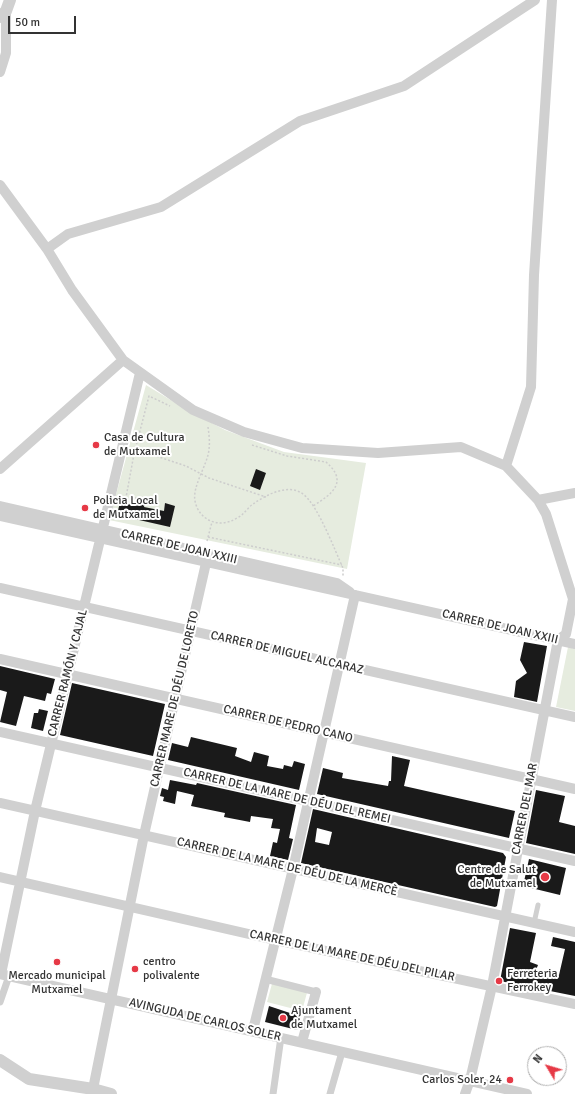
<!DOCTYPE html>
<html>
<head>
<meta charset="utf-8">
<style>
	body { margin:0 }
	#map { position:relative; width:575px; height:1094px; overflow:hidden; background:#fff; font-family:Signika,sans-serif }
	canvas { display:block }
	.north { position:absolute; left:527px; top:1046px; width:40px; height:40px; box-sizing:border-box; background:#fff; border:1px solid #adadad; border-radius:50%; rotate:308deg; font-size:11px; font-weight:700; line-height:16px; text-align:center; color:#333 }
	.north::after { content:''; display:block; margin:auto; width:14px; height:18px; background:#e63946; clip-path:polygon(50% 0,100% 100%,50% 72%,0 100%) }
	.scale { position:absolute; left:8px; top:16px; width:68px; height:18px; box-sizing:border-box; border:2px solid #333; border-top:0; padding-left:5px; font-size:12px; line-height:14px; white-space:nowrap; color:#333; -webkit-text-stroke:3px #fff; paint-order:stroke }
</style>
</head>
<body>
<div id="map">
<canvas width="575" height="1094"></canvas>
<div class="north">N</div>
<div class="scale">50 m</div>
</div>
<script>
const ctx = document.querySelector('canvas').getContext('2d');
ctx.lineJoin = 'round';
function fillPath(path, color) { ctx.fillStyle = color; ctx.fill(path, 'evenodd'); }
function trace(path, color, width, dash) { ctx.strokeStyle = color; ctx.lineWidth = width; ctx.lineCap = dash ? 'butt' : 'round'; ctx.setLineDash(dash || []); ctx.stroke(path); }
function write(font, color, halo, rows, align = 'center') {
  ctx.font = font + ' Signika,sans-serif'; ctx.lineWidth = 4; ctx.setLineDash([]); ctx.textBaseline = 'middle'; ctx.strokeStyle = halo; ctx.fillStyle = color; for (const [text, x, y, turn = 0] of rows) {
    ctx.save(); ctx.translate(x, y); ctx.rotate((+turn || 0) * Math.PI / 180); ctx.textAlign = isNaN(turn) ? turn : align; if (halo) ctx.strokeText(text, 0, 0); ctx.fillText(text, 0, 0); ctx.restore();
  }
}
const green = new Path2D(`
	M146,385L187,410L225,430L284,452L366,463L347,569L109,520Z
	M568,647L575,649V711L556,707Z
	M273,980L308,989L302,1011L267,1002Z`);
const building = new Path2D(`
	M256,469L266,473L260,490L250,486Z
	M136,497L146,499L144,507L164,511L165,503L175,506L170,527L117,515L120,502L134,505Z
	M524,642L547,646L537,702L514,697L516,681L527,673L520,660Z
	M0,666L55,679L51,694L47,693L45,701L24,696L16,726L0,722L7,692L0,690Z
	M72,683L165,704L153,756L60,735Z
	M39,709L48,711L43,731L31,728L34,713H38Z
	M191,737L237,748L235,756L251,762L254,752L269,756L267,766L283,769L284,765L292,767L294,761L305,764L299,790L168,760L172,743L188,747Z
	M392,756L410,760L404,786L515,811L509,838L317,794L323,768L343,773L342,778L388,786L389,781H391Z
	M170,780L196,785L197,783L296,805L289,838L293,839L288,860L270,856L273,842L277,843L280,829L271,828L273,819L251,816L250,822L224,817L225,813L191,806L194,795L177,791L175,804L163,801L164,797L160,796L162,788L168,790Z
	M536,790L565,796L559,822L575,826V854L526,843Z
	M313,809L503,853L506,857L497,906L495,907L301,863ZM317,828L332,832L329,845L315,842Z
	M529,859L566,868L560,895L523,886Z
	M510,928L536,933L530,962L538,965L536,970L559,975L565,949L551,946L553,937L575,942V996L500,981Z
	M269,1006L290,1013L291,1011L301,1014L297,1030L265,1022Z`);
const path = new Path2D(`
	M208,427C209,434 210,442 209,449C208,464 192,486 195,501C199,521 220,529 237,518C244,515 247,508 253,504C266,495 288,483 303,494C318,505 335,551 343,568V576
	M252,445L287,456L326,462C349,482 332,494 313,506
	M129,453L153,455L186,466L209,478L266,497
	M125,503L134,454L149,396L170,406
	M208,537L342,565
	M207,541L212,522`);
const service = new Path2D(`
	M534,923L538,905`);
const pedestrian = new Path2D(`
	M265,979L316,992
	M0,1002L9,976
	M273,1094L281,1037
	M330,1094L342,1052`);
const minor = new Path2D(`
	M0,72L6,53V11
	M0,185L47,249L72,290L123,360L193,410L244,432L302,448L378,453L461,447L506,466L538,500L546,514L573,599L566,634L558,640
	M47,249L68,234L161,207L300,121L404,86L535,0
	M506,466L531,387L534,275L552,0
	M0,469L123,360
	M538,500L575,493
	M0,506L337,583L350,592
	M0,516L575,644
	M0,588L575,717
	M0,659L575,789
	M0,732L575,861
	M0,803L575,932
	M0,877L275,940L575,1004
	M0,974L527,1094
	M1,974L35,811L140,373
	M253,1030L293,869L355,595
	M302,1042L316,992
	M93,1089L144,835L206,563
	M465,1094L470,1080L492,986L558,640`);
const tertiary = new Path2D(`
	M0,17L6,11L10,0
	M0,1060L29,1079L93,1089L111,1094`);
const markers = [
	[96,445,4,"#e63946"],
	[85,508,4,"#e63946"],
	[545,877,5,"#e63946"],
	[57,962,4,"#e63946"],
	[135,969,4,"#e63946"],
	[499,981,4,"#e63946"],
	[283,1018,4,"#e63946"],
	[510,1080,4,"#e63946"]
];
const poiNames = [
	["Casa de Cultura",104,438],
	["de Mutxamel",104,452],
	["Policia Local",93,501],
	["de Mutxamel",93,515],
	["Centre de Salut",536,870,"right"],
	["de Mutxamel",536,884,"right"],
	["centro",143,962],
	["polivalente",143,976],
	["Ferreteria",507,974],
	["Ferrokey",507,988],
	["Mercado municipal",57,976,"center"],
	["Mutxamel",57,990,"center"],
	["Ajuntament",291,1011],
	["de Mutxamel",291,1025],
	["Carlos Soler, 24",502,1080,"right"]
];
const streetNames = [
	["CARRER DE JOAN XXIII",179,547,13],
	["CARRER DE JOAN XXIII",500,627,13],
	["CARRER DE MIGUEL ALCARAZ",287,653,13],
	["CARRER RAMÓN Y CAJAL",68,673,-76],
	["CARRER MARE DE DÉU DE LORETO",175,699,-77],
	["CARRER DE PEDRO CANO",288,724,13],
	["CARRER DE LA MARE DE DÉU DEL REMEI",287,796,13],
	["CARRER DEL MAR",525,809,-79],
	["CARRER DE LA MARE DE DÉU DE LA MERCÈ",287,867,13],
	["CARRER DE LA MARE DE DÉU DEL PILAR",352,956,12],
	["AVINGUDA DE CARLOS SOLER",205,1020,13]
];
fillPath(green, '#e6ecdf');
fillPath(building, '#1a1a1a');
trace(path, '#cdcdcd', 1.5, [2, 2]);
trace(service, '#d0d0d0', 5);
trace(pedestrian, '#d0d0d0', 7);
trace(minor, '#d0d0d0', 10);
trace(tertiary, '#d0d0d0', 12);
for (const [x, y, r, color] of markers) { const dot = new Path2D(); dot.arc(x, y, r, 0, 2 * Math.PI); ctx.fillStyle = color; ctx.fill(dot); trace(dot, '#fff', 1.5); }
write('12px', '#333', '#fff', poiNames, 'left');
write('12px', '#333', '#fff', streetNames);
</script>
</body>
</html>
